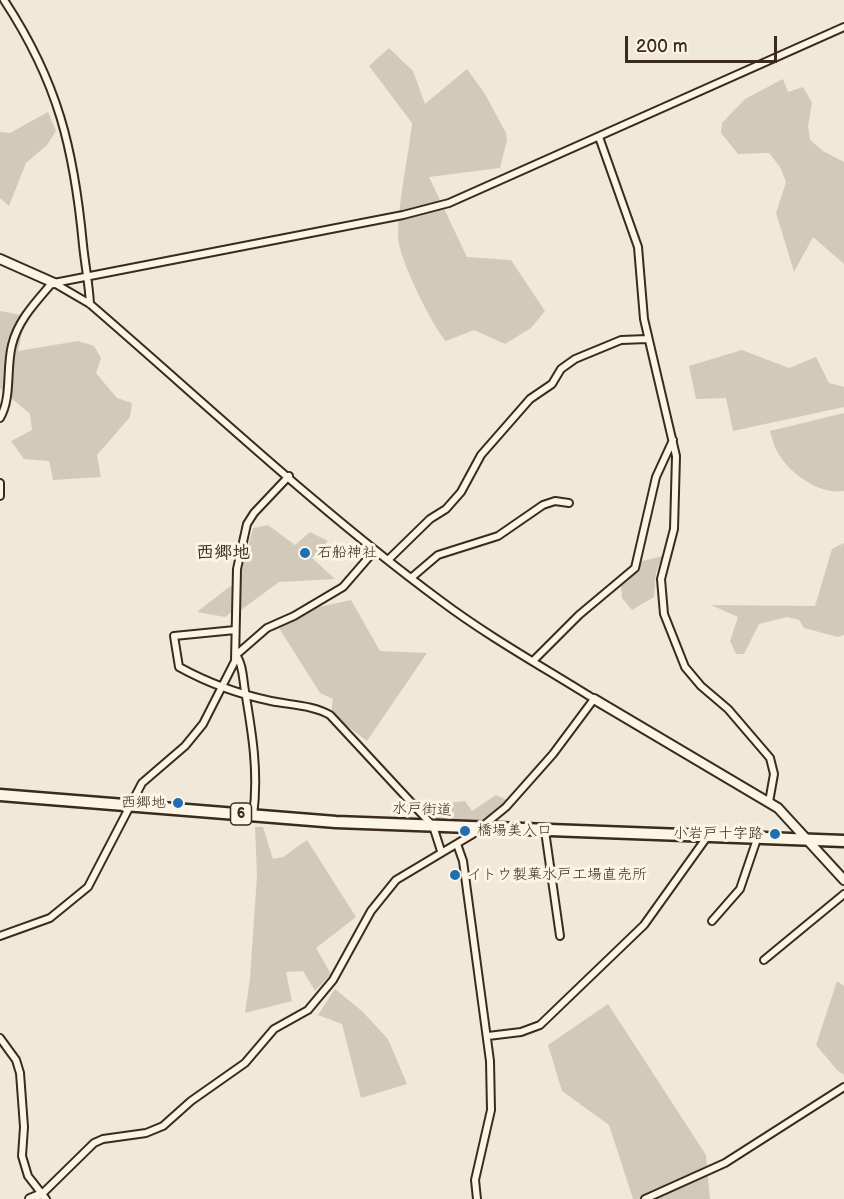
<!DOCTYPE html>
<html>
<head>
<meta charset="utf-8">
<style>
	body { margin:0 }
	#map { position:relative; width:844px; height:1199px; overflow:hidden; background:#f0e9d9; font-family:"Balsamiq Sans",sans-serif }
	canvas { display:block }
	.scale { position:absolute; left:625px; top:36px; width:152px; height:27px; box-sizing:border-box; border:3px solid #3b2a1e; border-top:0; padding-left:8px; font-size:18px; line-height:21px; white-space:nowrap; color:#3b2a1e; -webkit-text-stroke:4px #fcf5e5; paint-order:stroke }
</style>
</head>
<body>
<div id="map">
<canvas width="844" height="1199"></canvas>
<div class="scale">200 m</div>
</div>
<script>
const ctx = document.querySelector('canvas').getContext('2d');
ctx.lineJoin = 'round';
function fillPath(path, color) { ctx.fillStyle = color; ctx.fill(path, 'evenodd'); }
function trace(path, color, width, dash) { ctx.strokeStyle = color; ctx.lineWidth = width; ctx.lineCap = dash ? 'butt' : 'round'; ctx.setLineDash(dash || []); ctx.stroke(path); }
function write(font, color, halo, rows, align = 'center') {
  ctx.font = font + ' "Balsamiq Sans","Klee One",sans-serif'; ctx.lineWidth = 6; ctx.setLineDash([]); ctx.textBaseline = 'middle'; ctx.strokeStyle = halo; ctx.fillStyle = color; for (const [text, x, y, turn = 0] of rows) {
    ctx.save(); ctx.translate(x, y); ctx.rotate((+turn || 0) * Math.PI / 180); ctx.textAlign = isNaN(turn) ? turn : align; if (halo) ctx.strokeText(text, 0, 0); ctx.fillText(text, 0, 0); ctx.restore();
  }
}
const green = new Path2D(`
	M389,48L413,71L425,104L467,69L485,94L506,133L507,140L500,168L429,177L467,257L511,260L545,311L531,328L505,344L474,330L446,341C432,326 398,256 398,237C398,200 408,160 412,123L369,66Z
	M783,79L788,92L803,87L812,103L808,126L810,140L823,151L844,162V264L813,237L794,272L776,213L786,182L780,167L769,153L738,154L721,133L722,123L745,99Z
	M48,112L56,131L47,145L26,163L9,206L0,198V132L10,133Z
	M0,311L26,316L18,351L78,341L94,346L101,358L96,373L117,398L132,403L130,417L97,455L101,477L53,480L49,461L24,459L11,441L32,430L30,414L0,388Z
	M742,350L789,368L816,357L829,383L844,387V407L733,431L726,398L696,399L689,366Z
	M844,413V491C820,495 790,474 778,453C774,447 772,438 770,431Z
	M268,525L295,545L310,532L328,541L312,558L335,579L279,582L241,610L240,577L253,528Z
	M844,543V635L838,637L804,628L799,620L787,617L759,624L744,654H736L730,641L738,617L711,605L815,606L832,549Z
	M663,556L656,573L654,597L632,610L622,598L621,584L642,561Z
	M233,586L234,610L225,617L197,612L229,587Z
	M351,600L380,651L427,653L367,741L331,714L333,699L320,693L279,628L319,607Z
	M496,795L507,800L482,822H435L429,805L465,801L472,811Z
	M255,827H263L273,859L283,857L307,840L356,917L316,948L331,974L315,991L303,971L286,972L292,1001L245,1013L250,978L257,876Z
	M837,981L844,986V1075L837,1070L816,1045Z
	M335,989L362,1011L388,1039L407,1084L361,1098L342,1024L318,1015Z
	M608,1004L706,1155L710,1199H633L609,1125L562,1091L548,1045Z`);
const minor = new Path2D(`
	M4,0C58,82 74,149 83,245C85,265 89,284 90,304
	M599,137L638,247L644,319L676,456L674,529L661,579L664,614L685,667L701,686L728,709L770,758L774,774L769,802
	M54,283L403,215L449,203L844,27
	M0,418C12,398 6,368 12,345C18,320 36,302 52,283
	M0,483V496
	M388,560L430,519L446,509L461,492L481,455L530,399L552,384L561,369L575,359L621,340L647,339
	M411,578L438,555L498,536L543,505L555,501L569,503
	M235,630L174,636L179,667C208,683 238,694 271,701C290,705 313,705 330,715L433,826L441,851
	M533,661L579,615L635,568L656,477L673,440
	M253,816C259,773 252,732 245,691C243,680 243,664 236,655L267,628L294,616L343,587L375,550
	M545,831L560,936
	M457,844L463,861L490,1061L491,1110L475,1180L477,1199
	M712,921L740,889L757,839
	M0,936L50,918L88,887L142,783L185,746L203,724L235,661L237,569L247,524L254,513L289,476
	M764,960L844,894
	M488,1036L521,1032L540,1025L644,925L707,837
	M0,1038L16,1060L20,1073L24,1127L22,1156L28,1176L46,1199
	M42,1194L94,1143L103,1139L146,1133L163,1126L191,1101L245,1063L274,1029L308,1010L333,980L371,911L396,880L473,834L506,807L553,754L594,699C543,667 489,637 441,601C318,510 206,404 90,304L54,283
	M645,1199L725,1163L844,1087`);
const tertiary = new Path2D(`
	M0,259L54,283
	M594,699L778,808L844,880
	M30,1199L42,1194`);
const trunk = new Path2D(`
	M0,795L336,822L844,841`);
const markers = [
	[305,553,6,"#1f6fb2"],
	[178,803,6,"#1f6fb2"],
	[465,831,6,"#1f6fb2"],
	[775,834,6,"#1f6fb2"],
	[455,875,6,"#1f6fb2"]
];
const shields = [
	[241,814,21]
];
const shieldNames = [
	["6",241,814]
];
const poiNames = [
	["石船神社",317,553],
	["西郷地",166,803,"right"],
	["橋場美入口",477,831],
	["小岩戸十字路",763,834,"right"],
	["イトウ製菓水戸工場直売所",467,875]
];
const streetNames = [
	["水戸街道",422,810,2]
];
const quarterNames = [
	["西郷地",223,553]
];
fillPath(green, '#d2c9ba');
trace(minor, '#3b2a1e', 10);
trace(tertiary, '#3b2a1e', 12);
trace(trunk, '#3b2a1e', 15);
trace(minor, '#fcf5e5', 6);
trace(tertiary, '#fcf5e5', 8);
trace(trunk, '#fcf5e5', 10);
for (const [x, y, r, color] of markers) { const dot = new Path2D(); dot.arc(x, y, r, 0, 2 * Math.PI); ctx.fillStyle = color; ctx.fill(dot); trace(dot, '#fcf5e5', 2); }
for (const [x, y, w] of shields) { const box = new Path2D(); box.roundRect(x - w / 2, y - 11, w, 22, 4.5); ctx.fillStyle = '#fcf5e5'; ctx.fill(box); trace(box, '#3b2a1e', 1.5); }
write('bold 14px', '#3b2a1e', null, shieldNames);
write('15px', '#3b2a1e', '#fcf5e5', poiNames, 'left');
write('15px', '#3b2a1e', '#fcf5e5', streetNames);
write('bold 18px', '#3b2a1e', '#fcf5e5', quarterNames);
</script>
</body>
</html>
